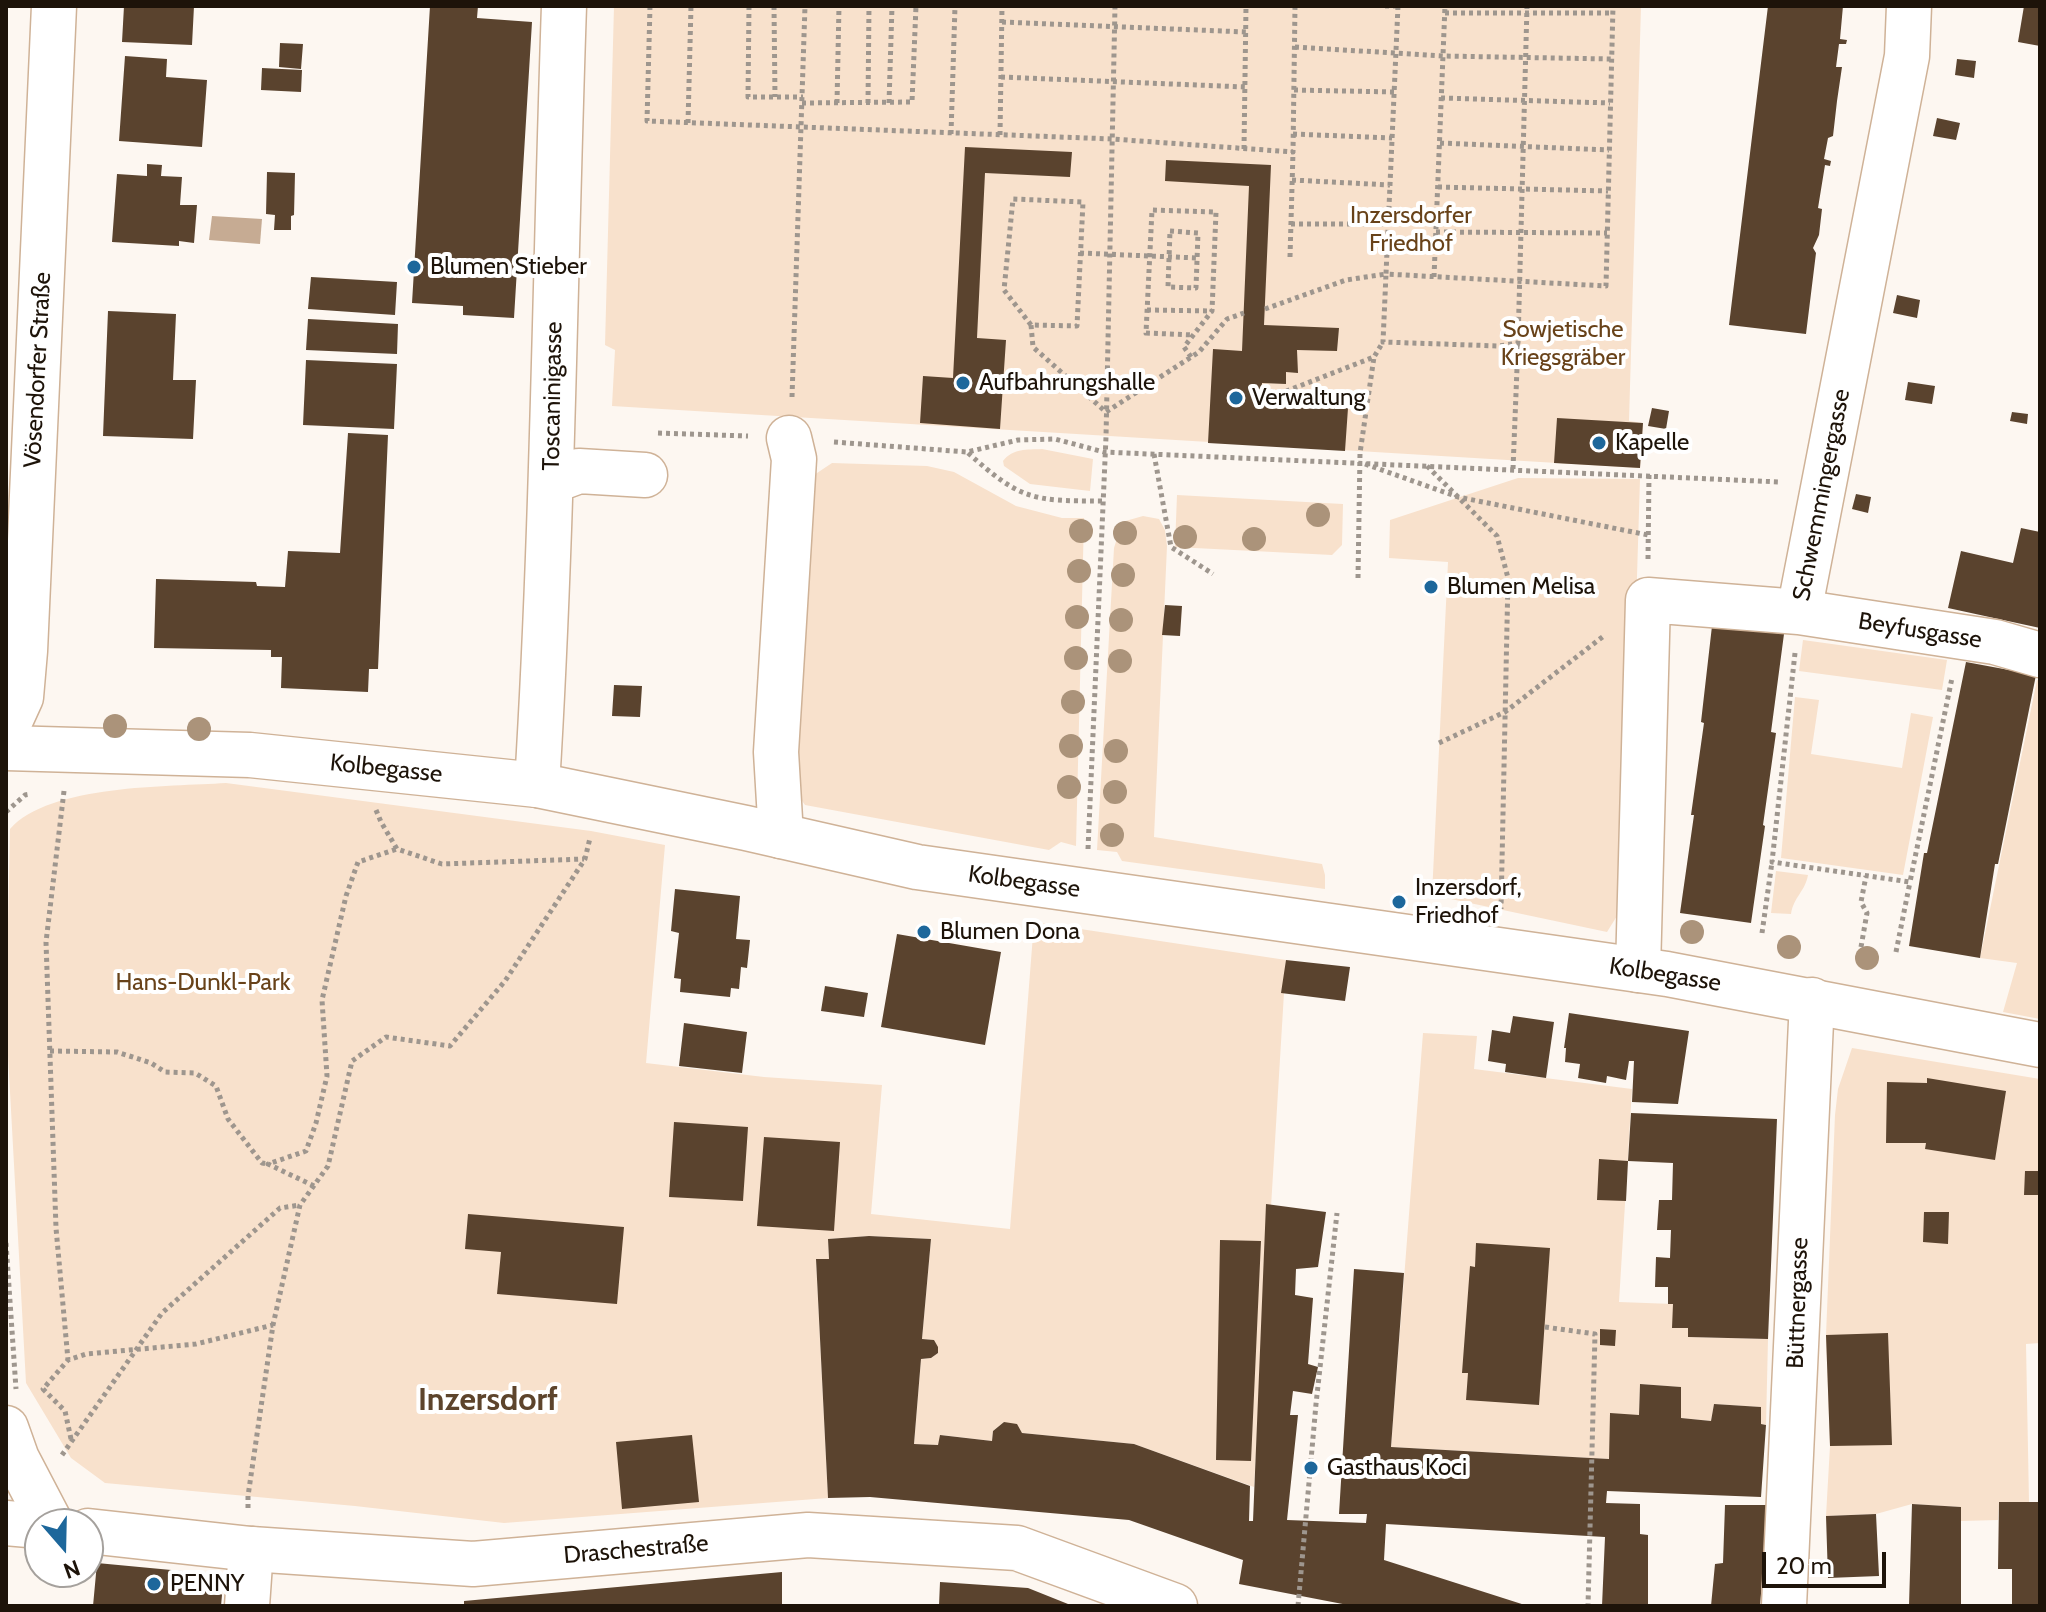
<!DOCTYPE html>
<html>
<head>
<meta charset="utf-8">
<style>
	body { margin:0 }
	#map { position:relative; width:2046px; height:1612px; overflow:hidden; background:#fdf7f1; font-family:Cabin,sans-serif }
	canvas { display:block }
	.frame { position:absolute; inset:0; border:8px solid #1d1309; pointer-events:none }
	.north { position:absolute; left:24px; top:1508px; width:80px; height:80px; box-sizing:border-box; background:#fff; border:2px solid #a5a19d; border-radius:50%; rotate:160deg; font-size:22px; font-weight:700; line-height:32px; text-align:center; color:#1d1309 }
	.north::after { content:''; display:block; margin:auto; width:28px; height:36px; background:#1d679b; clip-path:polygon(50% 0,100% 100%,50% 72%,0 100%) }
	.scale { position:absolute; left:1762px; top:1552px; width:124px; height:36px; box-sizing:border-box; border:4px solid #1d1309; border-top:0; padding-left:10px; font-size:24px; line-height:28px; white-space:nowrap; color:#1d1309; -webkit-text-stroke:6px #fff; paint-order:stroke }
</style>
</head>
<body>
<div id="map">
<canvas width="2046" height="1612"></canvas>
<div class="frame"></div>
<div class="north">N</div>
<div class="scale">20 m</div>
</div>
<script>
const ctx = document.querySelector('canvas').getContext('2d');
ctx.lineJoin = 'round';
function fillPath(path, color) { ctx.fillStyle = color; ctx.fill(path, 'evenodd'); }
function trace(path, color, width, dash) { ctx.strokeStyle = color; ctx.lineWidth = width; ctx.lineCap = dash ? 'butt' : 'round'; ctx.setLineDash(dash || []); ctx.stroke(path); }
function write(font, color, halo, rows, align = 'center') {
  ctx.font = font + ' Cabin,sans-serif'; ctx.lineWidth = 8; ctx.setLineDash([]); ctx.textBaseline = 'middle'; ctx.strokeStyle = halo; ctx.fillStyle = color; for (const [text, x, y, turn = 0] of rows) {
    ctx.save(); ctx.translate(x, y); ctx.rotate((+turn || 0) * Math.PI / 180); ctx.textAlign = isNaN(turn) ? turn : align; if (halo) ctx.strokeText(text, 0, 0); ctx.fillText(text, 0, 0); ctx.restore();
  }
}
const green = new Path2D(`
	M614,6H1641L1629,421L1643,423L1640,468L612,406L615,350L605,345Z
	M1042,449L1093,459L1090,491L1030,484L1004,466L1003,461C1013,448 1027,450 1042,449Z
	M832,463L927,466L954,472L1016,506L1062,518H1084L1076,846L1061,842L1049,850L805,805L798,795L794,776L814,475Z
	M1518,478L1640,479L1627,900L1607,932L1432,895L1448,562L1389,558L1390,520Z
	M1177,495L1343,504L1342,545L1332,555L1175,547Z
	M1143,516L1159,519L1165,530L1167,546L1154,837L1322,864L1325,875V889L1122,861L1117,852L1097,850L1114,548L1122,522Z
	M1803,640L1947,660L1942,690L1799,671Z
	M2037,680L2040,681V1019L2003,1012L2017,963L1980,958Z
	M1795,697L1819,700L1811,754L1902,768L1911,713L1933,717L1903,875L1781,858Z
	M226,783L591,831L665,845L646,1063L764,1077L882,1085L871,1214L1010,1229L1034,922L1286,960L1254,1487L1134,1444L1022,1433L1004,1422L993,1431L992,1441L941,1435L938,1445L914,1444L921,1359L931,1358L938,1353L934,1340L922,1339L931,1239L869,1236L828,1239L829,1259L816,1260L828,1498L504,1523L355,1506L105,1483L71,1458L26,1383L6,1019L10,829C50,784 168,787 226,783Z
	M1776,871L1808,875C1805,892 1794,896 1791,914L1771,913Z
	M1423,1033L1477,1036L1474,1069L1632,1089L1619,1302L1673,1304L1688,1328V1337L1768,1339L1766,1425L1761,1424L1760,1407L1714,1404L1711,1421L1681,1418L1680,1387L1640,1384L1639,1415L1609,1459L1391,1447Z
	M1852,1048L2040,1079V1343L2026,1344L2029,1502H1999L1998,1520L1961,1521V1507L1912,1504L1876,1514L1826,1516L1830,1446L1826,1335L1835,1115L1838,1089Z`);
const water = new Path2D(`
	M212,216L262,219L260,244L209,240Z`);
const building = new Path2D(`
	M124,6H194L192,45L122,42Z
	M430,6H478L477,18L532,22L514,318L463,315V306L412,303Z
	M1768,6H1843L1840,39L1847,40L1846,44H1839L1836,67H1842L1837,101L1833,136L1828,138L1824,159L1831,161L1830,166L1825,165L1818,208L1822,209L1819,235L1813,248L1816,253L1806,334L1729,325Z
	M2024,6H2040V46L2018,42Z
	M280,43L303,44L301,69L279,67Z
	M125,56L167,59L166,77L207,80L202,147L119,141Z
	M1957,59L1976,61L1974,78L1955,75Z
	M262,68L302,70L301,92L261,90Z
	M1937,118L1960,123L1956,140L1933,136Z
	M965,147L1072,152L1070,177L985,173L977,338L1006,340L1000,429L920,423L923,376L953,378Z
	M1166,160L1271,165L1264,325L1339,328L1337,351L1297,350L1298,373L1286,372V384L1262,383L1261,403L1348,408L1345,451L1208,443L1213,349L1242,351L1249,186L1165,181Z
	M147,164L162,165L161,176L182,177L180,205H197L194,243L179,241V246L112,242L117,174L147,176Z
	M267,172L295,173L294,215L291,216V230H274L275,215L266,214Z
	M311,277L397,282L395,315L308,309Z
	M1897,295L1920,300L1917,318L1893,313Z
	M108,311L176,314L173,380H196L193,439L103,436Z
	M308,319L398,324L397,354L306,350Z
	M306,360L397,364L394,429L303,425Z
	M1908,382L1935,386L1932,404L1905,400Z
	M1652,408L1669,411L1666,429L1648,426Z
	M2012,412L2028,414L2027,424L2010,421Z
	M1557,418L1643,423L1640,468L1554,463Z
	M348,433L388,435L378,669H369L368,692L281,688L282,657H271V650L154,648L156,579L256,582L257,586L285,587L288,551L340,553Z
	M1856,494L1871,497L1868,513L1852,509Z
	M2021,528L2040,532V628L1948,608L1961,551L2013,563Z
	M1165,605L1182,606L1180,636L1162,635Z
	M1712,626L1784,634L1771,732L1776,733L1763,825L1765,826L1751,923L1680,913L1694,815H1691L1704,723L1701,722Z
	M1966,662L2036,675L1998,864H1995L1980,958L1909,946L1924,853H1927Z
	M614,685L642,686L640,717L612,716Z
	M675,889L740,896L736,939L750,940L747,968L741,967L739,989L731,988L730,997L680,992L681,979L674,978L679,933L671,931Z
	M897,934L1001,952L985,1045L881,1027Z
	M1286,960L1350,967L1345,1001L1281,993Z
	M825,986L868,993L864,1017L821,1011Z
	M1569,1013L1689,1031L1678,1104L1632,1102L1634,1061H1629L1626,1080L1607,1076L1606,1083L1578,1078L1580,1064L1565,1062L1566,1048H1564Z
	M1513,1016L1554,1022L1546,1078L1505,1072L1506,1064L1488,1061L1492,1030L1510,1033Z
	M684,1023L747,1032L742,1073L679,1066Z
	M1927,1078L2006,1091L1995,1160L1925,1149L1926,1143H1886L1887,1082L1927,1083Z
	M1631,1113L1777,1119L1768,1339L1688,1337V1328H1672L1673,1304H1668V1287H1655L1656,1257L1670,1258L1671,1230H1657L1659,1200H1672L1673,1163L1628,1161L1626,1201L1597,1200L1599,1159L1628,1161Z
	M674,1122L748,1127L743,1201L669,1197Z
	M764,1137L840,1142L834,1231L757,1226Z
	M2025,1171H2040V1195H2024Z
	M1266,1204L1326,1212L1318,1267L1296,1269L1295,1295L1313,1298L1308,1364L1318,1367L1312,1394L1293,1391L1290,1415H1298L1287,1520L1366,1523L1367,1514H1339L1354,1269L1404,1273L1391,1447L1609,1459L1610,1413L1639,1415L1640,1384L1681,1387V1418L1711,1421L1714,1404L1761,1407V1424L1766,1425L1761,1497L1607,1491L1606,1503L1640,1504V1534L1648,1535V1606H1602L1605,1537L1386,1524L1384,1560L1528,1606H1353L1239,1584L1243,1560L1129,1520L870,1497L828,1498L816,1259H829L828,1239L869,1236L931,1239L922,1339L934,1340L938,1347V1353L931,1358L921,1359L914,1444L938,1445L940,1435L992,1441L993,1431L1004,1422L1017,1424L1022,1433L1134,1444L1250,1486L1249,1521H1253Z
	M1924,1212H1949L1948,1244L1923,1242Z
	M468,1214L624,1227L617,1304L497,1294L501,1252L465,1249Z
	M1220,1240L1261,1241L1251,1461L1216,1460Z
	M1476,1243L1550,1248L1539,1405L1466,1400L1468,1373H1462L1470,1266L1475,1267Z
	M1600,1329L1616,1330L1615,1346L1600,1345Z
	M1888,1333L1892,1445L1830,1446L1826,1335Z
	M692,1435L699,1502L622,1509L616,1442Z
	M1999,1502H2040V1606H2012V1569H1998Z
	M1912,1504L1961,1507V1606H1909Z
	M1725,1505H1768L1760,1606H1711L1715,1564L1723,1563Z
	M1876,1514L1879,1576L1828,1578L1826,1516Z
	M97,1563L203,1573L222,1595L221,1606H93Z
	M782,1572V1606H464V1601Z
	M940,1582L1028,1588L1073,1606H939Z`);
const path = new Path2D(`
	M650,6L647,121L1112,139L1293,152L1295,6
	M749,6L748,97H803
	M774,6L775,97
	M1385,6H1398
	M1398,6L1386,274L1606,286L1613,6
	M1445,13H1613
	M1002,22L1246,32
	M1295,47L1443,56L1611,59
	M1001,77L1245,87
	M1294,90L1394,92
	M1441,98L1610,103
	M802,103L912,102L916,6
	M837,103L839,6
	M868,103L869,6
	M889,103L892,6
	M688,123L691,6
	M951,134L955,6
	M1293,134L1392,138
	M1000,135L1002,6
	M1440,143L1609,150
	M1244,149L1246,6
	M1292,180L1390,185
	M1438,187L1608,191
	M1291,224H1388
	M1170,231L1198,233L1196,288L1168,287Z
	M1436,232L1607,233
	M1080,253L1197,258
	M1290,257L1293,152
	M1434,277L1445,6
	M1265,309L1346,280L1386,274L1383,342L1499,346L1518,343L1527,6
	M1147,310L1212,311
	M1031,325L1004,290L1013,199L1083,202L1077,326L1031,325L1033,347L1106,412L1199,352L1227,319L1244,313
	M1191,357L1184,347L1212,311L1216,212L1152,210L1146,333L1193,335
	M1262,392H1284L1374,357L1383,342
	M792,397L805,6
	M658,433L748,436
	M834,442L967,452L1018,440L1055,439L1104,452L1780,482
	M968,453C1021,500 1032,501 1102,501
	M1154,454L1171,547L1213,574
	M1365,464L1458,497L1648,535
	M1427,466L1497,536L1508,578L1501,909
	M1513,469L1518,343
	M1648,559L1649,475
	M1358,578L1360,453L1374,357
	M1795,653L1772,862L1910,882L1952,678
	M1439,743L1505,712L1605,635
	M64,791L46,942L56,1228L68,1360
	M376,810L381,822L397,849L442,864L584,859
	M6,812L25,795L31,794
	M1088,849L1106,437L1115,6
	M1762,933L1772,862
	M1861,947L1867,913L1861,902L1866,876
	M1896,952L1910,882
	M50,1051L117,1052L151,1063L165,1072L195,1073L216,1086L228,1119L262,1163L268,1164
	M314,1186L268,1164L306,1151L316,1123L327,1076L322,1000L346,896L358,862L397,849
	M6,1243L16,1389
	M1545,1327L1595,1334L1588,1606
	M71,1439L65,1411L43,1389L68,1360L86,1354L196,1344L273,1325
	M62,1455L162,1313L280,1208L300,1205
	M248,1508V1496L273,1325L300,1205L328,1166L352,1061L386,1037L450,1046L505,981L585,859L590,838
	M1298,1606L1316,1404L1337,1213`);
const minor = new Path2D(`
	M552,481L579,471L645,475
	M1799,612L1995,642L2040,655
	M6,730L21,697L25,651L54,6
	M537,785C553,526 555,266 564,6
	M781,836L776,752L794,459L789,438
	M1638,970L1648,600L1799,612L1907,56L1909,6
	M6,1428L17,1459L51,1524
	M247,1606L251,1549
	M1784,1606L1812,1000`);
const major = new Path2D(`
	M6,748L250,755L537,785L746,828L917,867L1667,974L2040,1045
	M6,1523L40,1526
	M88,1531L251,1549L473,1564L808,1535L1017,1548L1175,1606`);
const trees = [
	[1318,515],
	[1081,531],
	[1125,533],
	[1185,537],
	[1254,539],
	[1079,571],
	[1123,575],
	[1077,617],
	[1121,620],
	[1076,658],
	[1120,661],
	[1073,702],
	[115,726],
	[199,729],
	[1071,746],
	[1116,751],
	[1069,787],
	[1115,792],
	[1112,835],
	[1692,932],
	[1789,947],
	[1867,958]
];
const markers = [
	[414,267,8,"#1d679b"],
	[963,383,8,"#1d679b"],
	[1236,398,8,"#1d679b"],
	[1599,443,8,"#1d679b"],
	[1431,587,8,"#1d679b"],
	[1399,902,8,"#1d679b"],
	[924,932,8,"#1d679b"],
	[1311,1468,8,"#1d679b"],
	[154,1584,8,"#1d679b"]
];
const parkNames = [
	["Inzersdorfer",1411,216],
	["Friedhof",1411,244],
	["Sowjetische",1563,330],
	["Kriegsgräber",1563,358],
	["Hans-Dunkl-Park",203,983]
];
const poiNames = [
	["Blumen Stieber",430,267],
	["Aufbahrungshalle",979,383],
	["Verwaltung",1252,398],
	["Kapelle",1615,443],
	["Blumen Melisa",1447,587],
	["Inzersdorf,",1415,888],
	["Friedhof",1415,916],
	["Blumen Dona",940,932],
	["Gasthaus Koci",1327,1468],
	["PENNY",170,1584]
];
const streetNames = [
	["Vösendorfer Straße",38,370,-87],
	["Toscaninigasse",553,396,-89],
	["Schwemmingergasse",1822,495,-79],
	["Beyfusgasse",1920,631,9],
	["Kolbegasse",386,769,6],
	["Kolbegasse",1024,882,8],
	["Kolbegasse",1665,975,9],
	["Büttnergasse",1798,1303,-88],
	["Draschestraße",636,1550,-5]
];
const districtNames = [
	["Inzersdorf",488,1401]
];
fillPath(green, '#f8e1cc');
fillPath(water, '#c6ab93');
fillPath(building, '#5a432e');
trace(minor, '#cfb297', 47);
trace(major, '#cfb297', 47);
trace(path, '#9e968e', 5, [4, 4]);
trace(minor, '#fff', 44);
trace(major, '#fff', 44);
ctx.fillStyle = '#ab937a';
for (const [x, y] of trees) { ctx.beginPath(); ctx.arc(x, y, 12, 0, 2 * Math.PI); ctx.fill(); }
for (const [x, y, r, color] of markers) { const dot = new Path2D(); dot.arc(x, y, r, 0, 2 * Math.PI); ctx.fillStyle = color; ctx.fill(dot); trace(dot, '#fff', 3); }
write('24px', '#684219', '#fff', parkNames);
write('24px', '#1d1309', '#fff', poiNames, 'left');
write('24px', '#1d1309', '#fff', streetNames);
write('bold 32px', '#5d442c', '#fff', districtNames);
</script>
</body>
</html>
